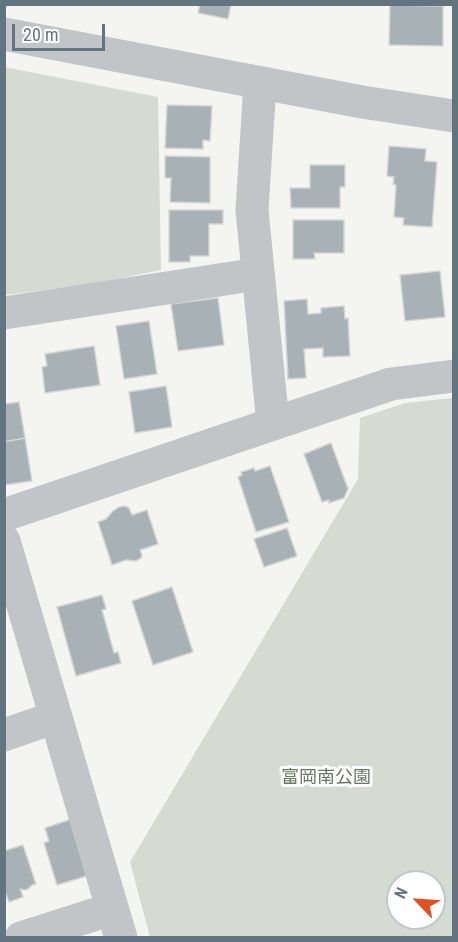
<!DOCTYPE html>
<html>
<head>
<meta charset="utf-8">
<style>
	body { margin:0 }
	#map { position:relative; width:458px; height:942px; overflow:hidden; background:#f4f4f0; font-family:"Roboto Condensed",sans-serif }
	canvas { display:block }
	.frame { position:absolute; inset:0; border:6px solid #637481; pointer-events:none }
	.north { position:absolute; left:386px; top:870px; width:60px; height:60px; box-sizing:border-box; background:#fff; border:2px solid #c1c7cd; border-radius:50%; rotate:295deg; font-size:16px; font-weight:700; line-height:24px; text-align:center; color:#637481 }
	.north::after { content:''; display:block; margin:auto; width:21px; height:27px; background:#e25022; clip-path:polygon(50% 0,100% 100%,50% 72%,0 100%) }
	.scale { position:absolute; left:12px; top:24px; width:93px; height:27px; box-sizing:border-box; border:3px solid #637481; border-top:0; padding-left:8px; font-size:18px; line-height:21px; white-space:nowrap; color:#637481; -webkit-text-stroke:4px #fff; paint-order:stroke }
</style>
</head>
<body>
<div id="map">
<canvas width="458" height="942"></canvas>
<div class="frame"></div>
<div class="north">N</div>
<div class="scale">20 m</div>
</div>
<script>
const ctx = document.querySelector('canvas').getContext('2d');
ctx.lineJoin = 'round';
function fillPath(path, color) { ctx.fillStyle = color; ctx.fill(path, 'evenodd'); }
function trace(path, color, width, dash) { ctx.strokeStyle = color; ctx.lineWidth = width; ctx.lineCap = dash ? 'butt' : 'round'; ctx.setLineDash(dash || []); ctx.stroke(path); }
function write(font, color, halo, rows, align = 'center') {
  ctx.font = font + ' "Roboto Condensed","Noto Sans JP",sans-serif'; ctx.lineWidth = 6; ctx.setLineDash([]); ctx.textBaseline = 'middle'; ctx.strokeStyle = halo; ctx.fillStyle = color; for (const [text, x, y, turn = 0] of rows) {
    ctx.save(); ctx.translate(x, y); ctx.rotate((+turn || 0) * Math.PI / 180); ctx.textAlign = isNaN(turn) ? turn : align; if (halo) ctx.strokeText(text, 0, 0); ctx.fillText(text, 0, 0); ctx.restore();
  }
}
const green = new Path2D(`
	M4,67L158,97L161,270L91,284L5,295Z
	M453,398V937H150L130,862L358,479L360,418L405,403ZM398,882H434V918H398Z`);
const building = new Path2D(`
	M200,4H231L228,19L198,13Z
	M390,5L443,6V46L389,45Z
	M167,105L212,106L210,141L203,140V149L165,148Z
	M389,146L426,149L425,161L437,162L432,227L403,225L404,218L394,217L396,185L393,184L394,177L387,176Z
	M165,156L210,157V203L170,202L171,178H165Z
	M310,165H345V187H340V208H291L290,188H310Z
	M169,210H223V224H209V256H190V262H169Z
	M293,220H344V253H314L315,259H293Z
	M440,271L445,317L405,321L400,275Z
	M218,298L224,345L178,351L171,304Z
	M307,299L308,314L321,313V308L344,306L345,319L348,318L350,356L323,357V348L304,349L306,378L288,379L284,301Z
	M149,321L157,374L124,379L116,326Z
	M94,346L100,385L45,393L42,367L47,366L45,354Z
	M166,386L172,427L135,433L129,392Z
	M19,402L25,438L4,442V404Z
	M25,438L32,481L4,485V442Z
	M331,443L348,489L344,498L329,503V500L322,502L304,454Z
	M270,466L289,522L256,532L238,477L242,475L241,472L254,468L255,471Z
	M125,506L129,508L132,515L147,510L158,544L140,550L142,555L141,558L136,561L126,560L112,565L98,522L106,519L113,511L119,507Z
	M287,528L297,556L264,567L254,539Z
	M172,587L193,652L153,665L132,601Z
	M102,595L106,609L102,610L114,653L118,652L121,663L76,676L57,607Z
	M72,819L90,875L57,885L44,843L49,841L45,828Z
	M23,845L36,884L32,885L28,889L24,890L20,889L23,897L9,902L4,889V851Z`);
const minor = new Path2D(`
	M4,34L362,102L454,116
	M260,83L252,210L273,424
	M4,313L258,274
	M4,515L391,384L454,376
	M4,541L121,938
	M4,735L56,717
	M21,938L112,909`);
const parkNames = [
	["富岡南公園",326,778]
];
fillPath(green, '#d5dbd1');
fillPath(building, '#a8b1b5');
trace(building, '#d5d5d3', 1.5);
trace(minor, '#c1c5c8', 33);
write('18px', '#667862', '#fff', parkNames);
</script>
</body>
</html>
